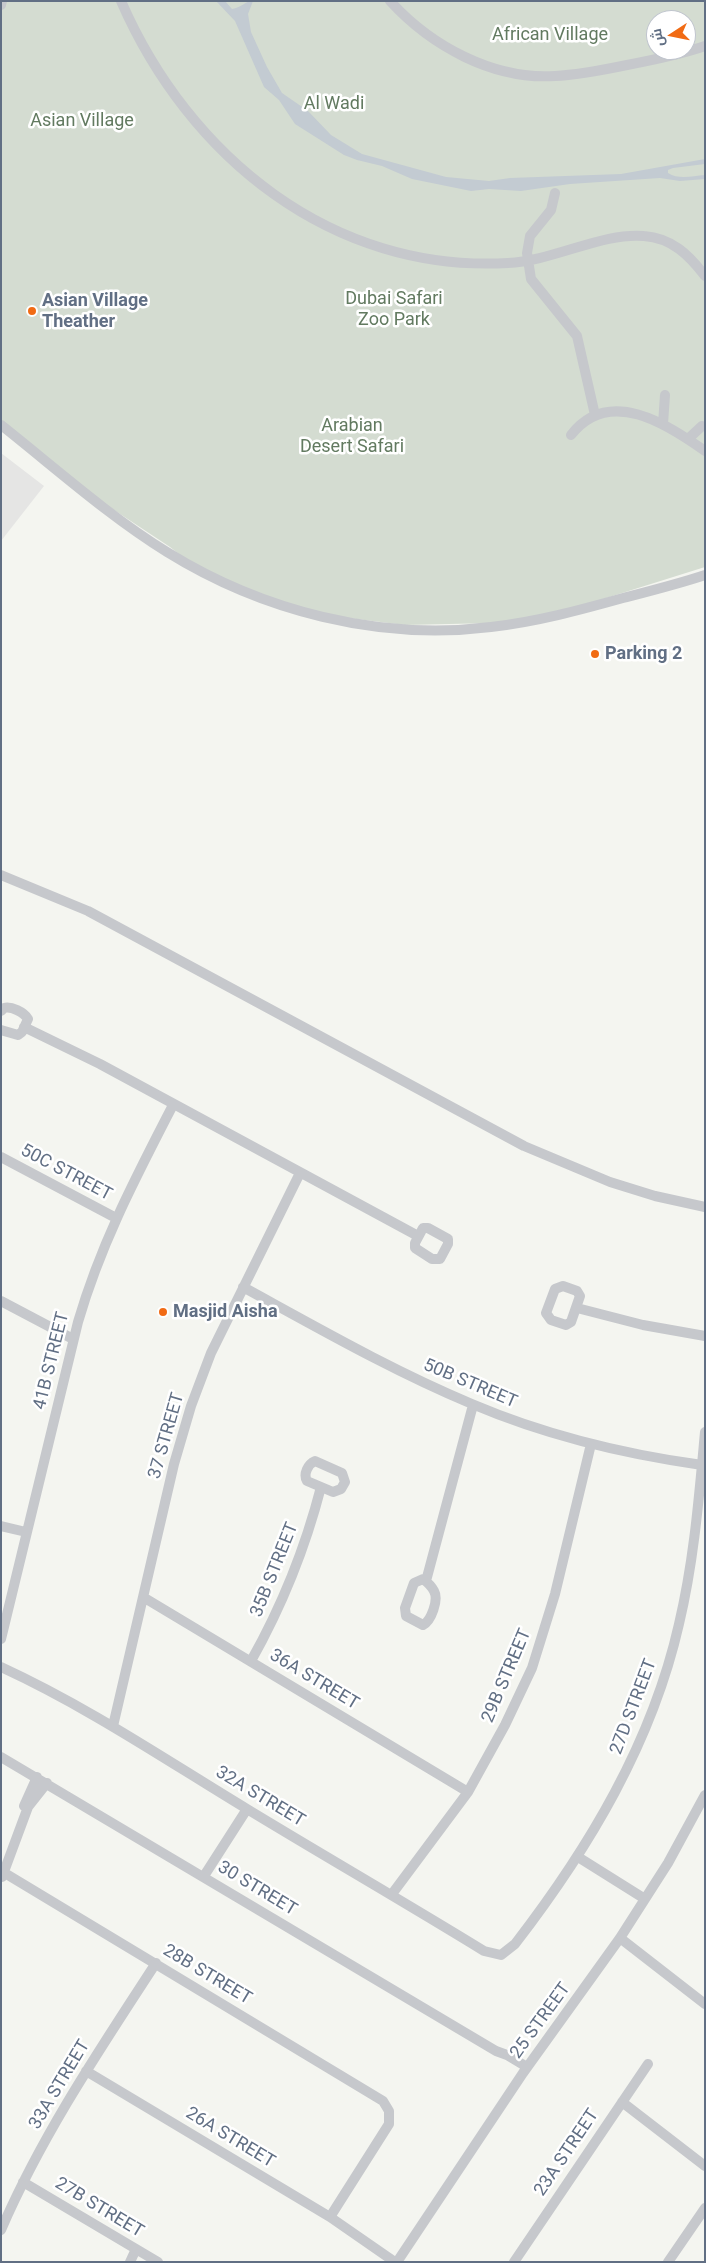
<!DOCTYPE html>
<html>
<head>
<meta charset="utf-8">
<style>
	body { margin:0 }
	#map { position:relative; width:706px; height:2263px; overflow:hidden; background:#f4f5f0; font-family:Roboto,Cairo,sans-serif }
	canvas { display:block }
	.frame { position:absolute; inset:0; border:2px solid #616f84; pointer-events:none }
	.north { position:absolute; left:646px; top:10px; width:50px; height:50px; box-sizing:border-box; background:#fff; border:1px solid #c0c5ce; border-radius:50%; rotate:259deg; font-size:14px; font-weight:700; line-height:20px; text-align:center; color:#616f84 }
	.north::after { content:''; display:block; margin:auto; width:18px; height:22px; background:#f16b14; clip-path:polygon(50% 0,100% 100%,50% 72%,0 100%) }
</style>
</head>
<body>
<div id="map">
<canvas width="706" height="2263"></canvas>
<div class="frame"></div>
<div class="north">ش</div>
</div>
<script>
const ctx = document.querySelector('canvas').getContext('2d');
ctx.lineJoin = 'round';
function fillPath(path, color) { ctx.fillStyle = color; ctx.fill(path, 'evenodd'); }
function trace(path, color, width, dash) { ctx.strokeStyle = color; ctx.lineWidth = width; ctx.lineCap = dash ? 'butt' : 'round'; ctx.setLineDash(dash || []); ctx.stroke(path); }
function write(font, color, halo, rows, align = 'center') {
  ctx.font = font + ' Roboto,sans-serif'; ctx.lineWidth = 5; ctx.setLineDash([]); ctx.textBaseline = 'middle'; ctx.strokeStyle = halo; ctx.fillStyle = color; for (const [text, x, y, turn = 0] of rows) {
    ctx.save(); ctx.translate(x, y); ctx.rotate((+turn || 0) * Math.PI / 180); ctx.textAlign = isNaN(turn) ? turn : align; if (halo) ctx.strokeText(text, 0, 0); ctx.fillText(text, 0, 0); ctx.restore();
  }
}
const built = new Path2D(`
	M1,453L44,486L1,541Z`);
const green = new Path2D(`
	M1,1H705V567L549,616L493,623L405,625L332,616L260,595L194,566L170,547L108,506L1,423ZM656,20H686V50H656Z`);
const water = new Path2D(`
	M216,1H225L232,9C241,8 245,1 253,1L248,14L251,32L267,67L282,93L308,111L331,135L362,154L446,177L489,181L510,178L621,174L705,159V164L673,168L668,170V173C679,180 692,176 705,175V179L680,181L660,178L570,184L521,191L489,189L471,191L412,179L382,166L357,160L344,155L295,124L279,100L264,87L235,21Z`);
const minor = new Path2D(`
	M121,1C189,157 332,273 508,263C553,261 603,232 644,236C672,238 689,255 705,276
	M390,1C431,46 493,80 555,76C579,75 603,70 627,65C653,60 679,55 705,46
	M1,5L2,1
	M555,193L551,210L530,236L527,253L531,279L577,336L595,415
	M663,424L665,395
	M1,425C54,467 110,517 167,552C262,611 379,641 491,627C536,622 580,610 623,598C650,591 678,584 705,575
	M571,435C609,386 667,424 705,451
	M688,439L702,426
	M1,875L88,911L524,1146L610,1182L655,1196L705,1207
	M1,1011L4,1008C11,1006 24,1012 28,1019L22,1032L18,1035L1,1030
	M24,1027L100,1064L418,1236
	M1,1157L116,1218
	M423,1228H428L448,1239V1244L440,1259H432L415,1248V1243Z
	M563,1286L577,1291L580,1296L571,1322L566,1325L551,1320L546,1313L555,1289Z
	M243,1287C318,1328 393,1371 472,1404C545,1435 623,1454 702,1465
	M1,1301L73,1339
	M577,1308L643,1325L705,1336
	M315,1461L342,1473L345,1482L341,1489L333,1492L307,1481C303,1474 308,1464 315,1461Z
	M1,1526L26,1532
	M423,1579C427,1582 432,1587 434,1591C439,1600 431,1621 423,1625L406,1616L405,1608L414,1583Z
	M426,1581L473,1405
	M143,1597L468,1792
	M1,1639L78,1322C101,1243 136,1177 173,1105
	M251,1661C282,1606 305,1549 321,1487
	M1,1667C88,1707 166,1760 247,1809C326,1857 406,1903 484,1951L501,1955L515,1944C589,1848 652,1743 679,1624C694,1561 699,1497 705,1432
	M113,1726L174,1464L191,1406L211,1353L300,1173
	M1,1757L496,2051L507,2055L527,2067
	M24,1806L37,1777
	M578,1857L645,1899
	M3,1872L383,2101L389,2111V2124L330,2217
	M204,1876L247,1809
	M2,1877L28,1807L47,1783
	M392,1894L468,1792L505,1725L532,1668L555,1594L591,1444
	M620,1938L705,2004
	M86,2071L330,2217L395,2262
	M622,2102L705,2166
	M23,2182L158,2262
	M1,2230C42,2135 100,2049 156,1963
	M130,2262L136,2249
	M397,2262L523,2073L620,1938L668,1863L705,1795
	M514,2262L648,2064
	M668,2262L705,2208`);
const markers = [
	[32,311,5,"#f16b14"],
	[595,654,5,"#f16b14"],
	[163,1312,5,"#f16b14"]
];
const parkNames = [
	["African Village",550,35],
	["Al Wadi",334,104],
	["Asian Village",82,121],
	["Dubai Safari",394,299],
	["Zoo Park",394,320],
	["Arabian",352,426],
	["Desert Safari",352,447]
];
const poiNames = [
	["Asian Village",42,301],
	["Theather",42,322],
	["Parking 2",605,654],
	["Masjid Aisha",173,1312]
];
const streetNames = [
	["50C STREET",66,1173,28],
	["41B STREET",52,1361,-76],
	["50B STREET",470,1384,23],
	["37 STREET",167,1436,-74],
	["35B STREET",275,1570,-68],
	["29B STREET",507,1676,-67],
	["36A STREET",314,1680,31],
	["27D STREET",634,1707,-69],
	["32A STREET",260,1797,31],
	["30 STREET",257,1889,31],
	["28B STREET",207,1975,31],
	["25 STREET",541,2021,-54],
	["33A STREET",60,2085,-59],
	["26A STREET",230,2138,31],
	["23A STREET",567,2153,-56],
	["27B STREET",99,2208,31]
];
fillPath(built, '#e5e5e4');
fillPath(green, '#d4dcd1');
fillPath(water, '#c3cbd2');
trace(minor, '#c6c8cc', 10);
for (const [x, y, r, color] of markers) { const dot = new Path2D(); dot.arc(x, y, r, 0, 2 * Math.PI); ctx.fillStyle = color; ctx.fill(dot); trace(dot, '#fff', 2); }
write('18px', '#627a60', '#fff', parkNames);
write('bold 18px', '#616f84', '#fff', poiNames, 'left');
write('18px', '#616f84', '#fff', streetNames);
</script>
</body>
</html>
